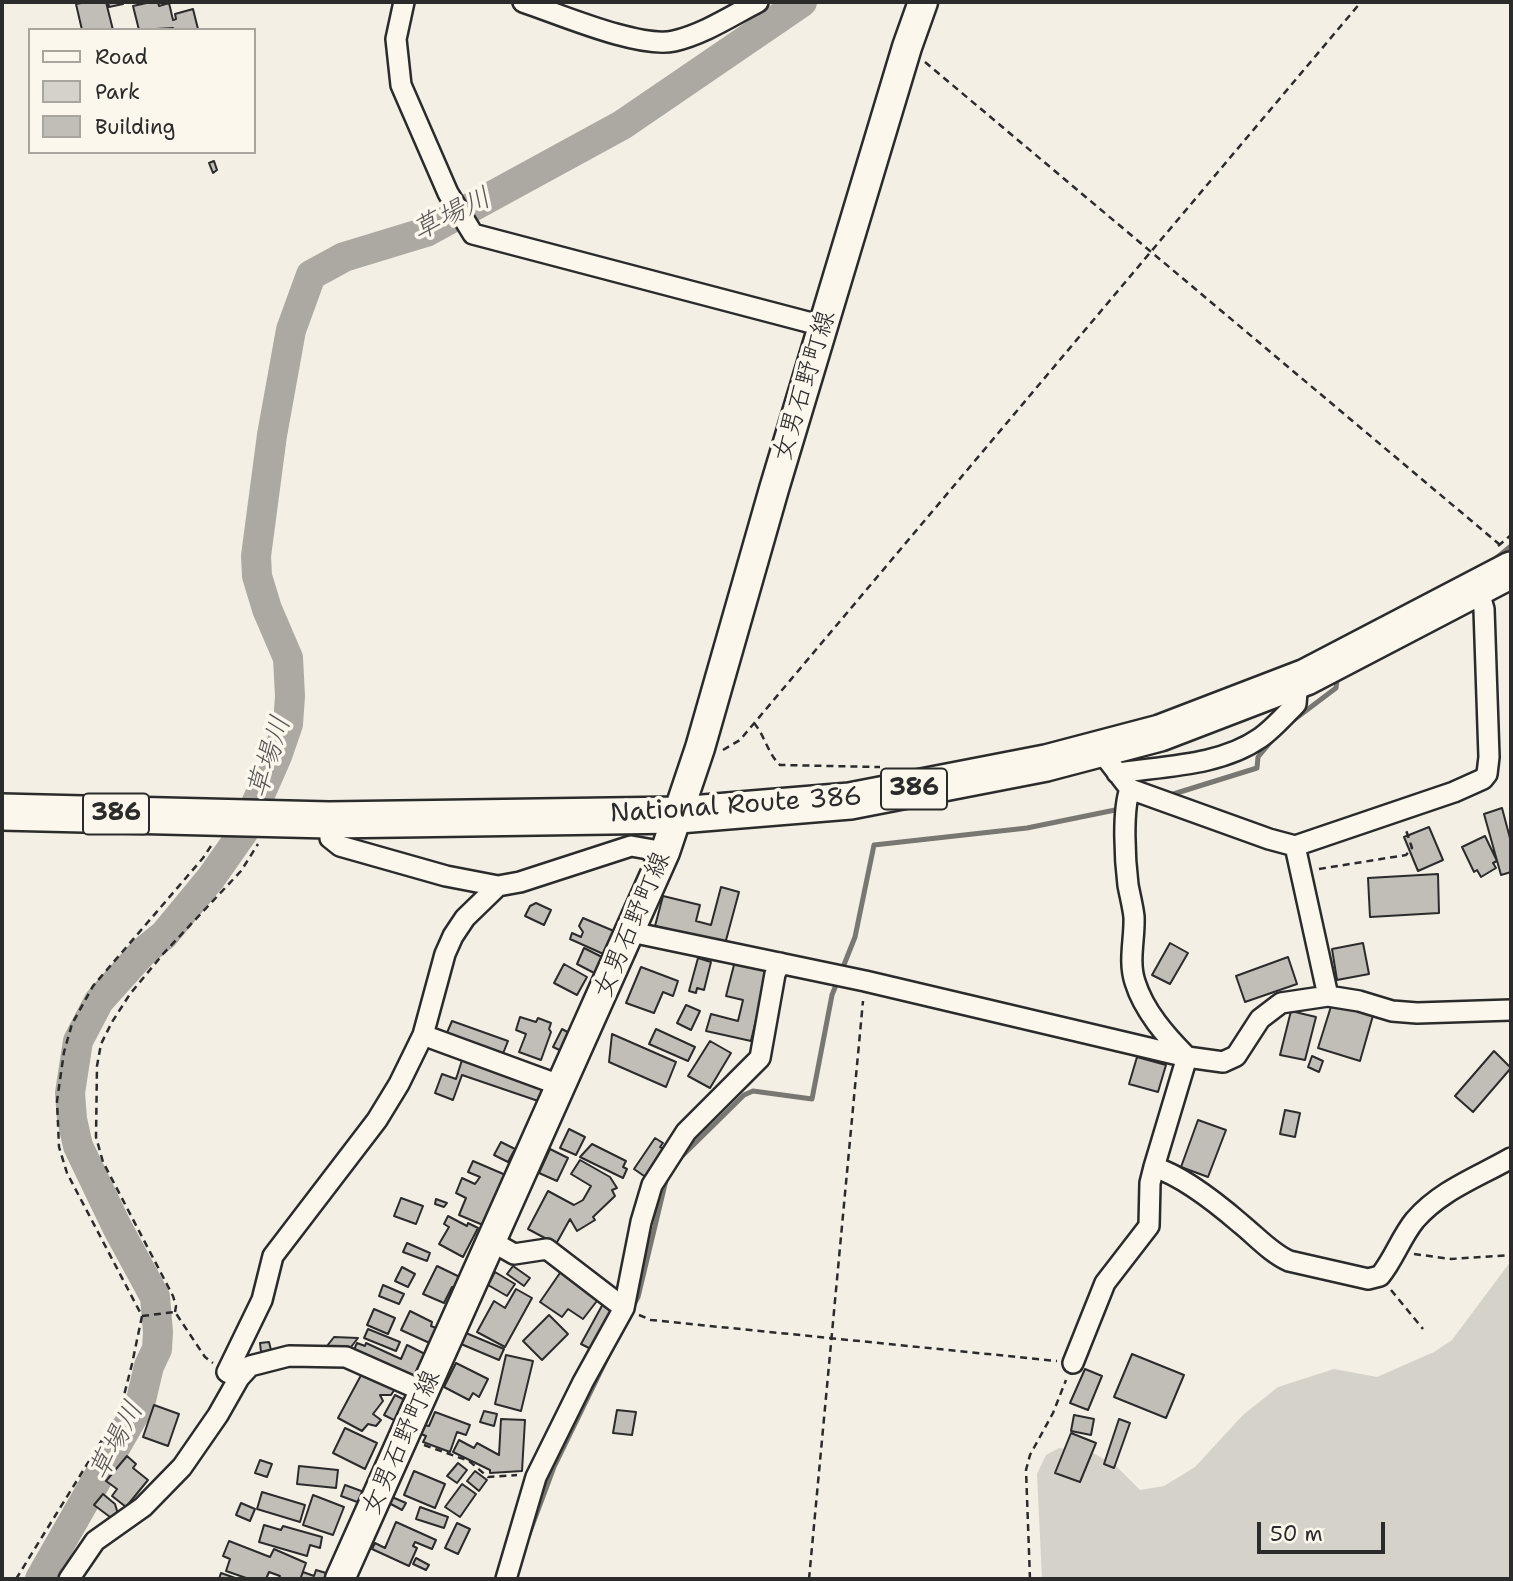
<!DOCTYPE html>
<html>
<head>
<meta charset="utf-8">
<style>
	body { margin:0 }
	#map { position:relative; width:1513px; height:1581px; overflow:hidden; background:#f3efe4; font-family:"Shantell Sans",sans-serif }
	canvas { display:block }
	.frame { position:absolute; inset:0; border:4px solid #2b2b2b; pointer-events:none }
	.legend { position:absolute; left:28px; top:28px; width:228px; height:126px; box-sizing:border-box; background:#fbf7ec; border:2px solid #a8a59f; margin:0; padding:9px 12px; list-style:none; font-size:21px; color:#2b2b2b }
	.legend li { display:flex; align-items:center; gap:14px; height:35px }
	.legend b { width:35px; border:2px solid #a8a59f }
	.scale { position:absolute; left:1257px; top:1522px; width:128px; height:32px; box-sizing:border-box; border:4px solid #2b2b2b; border-top:0; padding-left:9px; font-size:21px; line-height:24px; white-space:nowrap; color:#2b2b2b; -webkit-text-stroke:5px #fbf7ec; paint-order:stroke }
</style>
</head>
<body>
<div id="map">
<canvas width="1513" height="1581"></canvas>
<div class="frame"></div>
<ul class="legend">
<li><b style="height:9px;background:#fbf7ec"></b>Road</li>
<li><b style="height:19px;background:#d5d2c9"></b>Park</li>
<li><b style="height:19px;background:#c0beb6"></b>Building</li>
</ul>
<div class="scale">50 m</div>
</div>
<script>
const ctx = document.querySelector('canvas').getContext('2d');
ctx.lineJoin = 'round';
function fillPath(path, color) { ctx.fillStyle = color; ctx.fill(path, 'evenodd'); }
function trace(path, color, width, dash) { ctx.strokeStyle = color; ctx.lineWidth = width; ctx.lineCap = dash ? 'butt' : 'round'; ctx.setLineDash(dash || []); ctx.stroke(path); }
function write(font, color, halo, rows, align = 'center') {
  ctx.font = font + ' "Shantell Sans","Klee One",sans-serif'; ctx.lineWidth = 7; ctx.setLineDash([]); ctx.textBaseline = 'middle'; ctx.strokeStyle = halo; ctx.fillStyle = color; for (const [text, x, y, turn = 0] of rows) {
    ctx.save(); ctx.translate(x, y); ctx.rotate((+turn || 0) * Math.PI / 180); ctx.textAlign = isNaN(turn) ? turn : align; if (halo) ctx.strokeText(text, 0, 0); ctx.fillText(text, 0, 0); ctx.restore();
  }
}
const green = new Path2D(`
	M1511,1261V1579H1042L1037,1474L1046,1455L1059,1448L1093,1453L1115,1465L1140,1490L1164,1486L1195,1467L1243,1415L1278,1387L1334,1369L1377,1377L1434,1352L1452,1340Z`);
const stream = new Path2D(`
	M1494,560L1511,546
	M1291,722L1336,688L1338,673
	M1167,796L1257,768L1258,757L1274,738
	M676,1162L744,1095L753,1091L812,1099L832,995L855,937L874,845L1027,828L1120,809
	M632,1308L638,1297L667,1176
	M528,1537L554,1467L612,1348`);
const river = new Path2D(`
	M40,1579L140,1404L149,1366L157,1349L158,1332L155,1297L117,1227L78,1146L72,1119L70,1093L78,1041L99,1001L143,952L164,935L211,878L244,831L277,756L288,724L290,696L288,658L267,609L257,576L256,556L272,435L291,330L311,275L344,257L426,232L622,125L802,2`);
const building = new Path2D(`
	M86,2H106L113,30H82L76,4Z
	M108,2H123V4L109,7Z
	M151,2H158L159,6L169,3L173,20L176,19L175,14L193,9L198,29L173,30V28L139,30L133,6Z
	M214,161L217,170L213,173L209,163Z
	M1502,808L1511,842V872L1501,875L1484,814Z
	M1429,827L1443,860L1418,871L1404,837Z
	M1485,836L1497,861L1493,863L1496,868L1481,877L1477,870L1474,872L1462,847Z
	M1438,874L1439,913L1370,917L1368,878Z
	M721,887L739,892L725,944L655,926L663,896L700,905L696,921L711,925Z
	M536,903L551,910L544,925L525,916L530,906Z
	M583,918L621,934L610,957L570,939L572,933L581,937L583,932L579,926Z
	M1170,943L1188,953L1170,984L1152,975Z
	M1363,943L1369,974L1337,980L1332,949Z
	M584,948L606,959L598,975L577,964Z
	M1288,957L1297,984L1245,1002L1236,976Z
	M698,958L711,962L704,990L697,988L696,993L689,991Z
	M735,961L768,969L751,1041L706,1031L711,1014L738,1021L743,1000L726,996Z
	M564,964L587,977L577,995L554,983Z
	M641,967L678,981L673,996L663,992L654,1013L626,1003Z
	M1333,1000L1374,1012L1360,1061L1318,1048Z
	M686,1005L700,1011L691,1030L677,1023Z
	M1291,1011L1316,1017L1305,1060L1280,1055Z
	M520,1017L536,1022L538,1018L551,1023L549,1029L551,1032L541,1060L519,1052L526,1034L516,1030Z
	M452,1021L508,1041L502,1056L446,1035Z
	M562,1029L573,1035L564,1052L553,1047Z
	M656,1029L695,1047L688,1061L649,1044Z
	M612,1034L676,1062L666,1087L609,1062Z
	M710,1041L731,1053L710,1088L688,1076Z
	M1494,1051L1511,1068L1473,1112L1455,1096Z
	M1312,1056L1323,1061L1319,1072L1308,1067Z
	M463,1057L550,1087L544,1103L462,1075L453,1100L435,1093L442,1074L456,1079Z
	M1137,1057L1166,1065L1158,1092L1129,1084Z
	M1285,1110L1300,1113L1295,1137L1280,1134Z
	M1198,1120L1226,1130L1208,1177L1181,1167Z
	M569,1129L585,1137L576,1155L560,1148Z
	M655,1138L663,1143L660,1147L666,1151L647,1178L634,1169Z
	M501,1142L515,1149L508,1162L494,1155Z
	M592,1144L626,1161L623,1167L627,1169L623,1178L580,1157Z
	M550,1149L568,1158L557,1181L539,1173Z
	M580,1160L610,1177L617,1188L612,1190L615,1196L593,1217L595,1220L577,1231L570,1219L556,1244L528,1229L548,1191L574,1205L583,1200L591,1186L571,1174Z
	M473,1161L508,1176L502,1191L497,1192L483,1225L459,1215L466,1198L456,1193L462,1178L475,1184L480,1177L468,1172Z
	M401,1198L423,1206L416,1224L394,1216Z
	M436,1199L447,1203L444,1207L435,1204Z
	M448,1216L467,1226L468,1223L478,1228L463,1257L439,1244L449,1227L444,1224Z
	M407,1243L430,1253L427,1261L403,1252Z
	M437,1266L464,1279L459,1290L452,1287L444,1303L423,1294Z
	M513,1266L530,1278L524,1286L507,1274Z
	M402,1267L415,1274L408,1287L395,1281Z
	M562,1270L600,1297L583,1319L568,1309L562,1317L540,1302Z
	M495,1272L515,1284L507,1296L488,1285Z
	M383,1285L404,1294L399,1304L379,1296Z
	M516,1289L532,1298L505,1347L477,1332L494,1301L505,1308Z
	M604,1302L616,1308L593,1350L581,1344Z
	M374,1309L395,1318L388,1334L367,1325Z
	M410,1311L432,1322L431,1326L441,1330L434,1345L401,1330Z
	M549,1315L568,1334L542,1360L523,1341Z
	M368,1329L400,1342L396,1351L364,1338Z
	M466,1333L504,1349L499,1360L461,1344Z
	M334,1337L358,1338L351,1347L327,1346Z
	M269,1342L271,1350L261,1352L260,1343Z
	M357,1343L365,1346L366,1343L401,1359L407,1345L427,1355L416,1380L353,1352Z
	M1132,1354L1184,1375L1166,1418L1114,1397Z
	M506,1355L533,1361L521,1411L495,1404Z
	M456,1363L488,1379L479,1397L473,1393L469,1400L444,1387Z
	M366,1366L403,1386L402,1393L395,1389L391,1395H380L383,1401L373,1414L381,1420L376,1426L368,1424L362,1431L338,1418Z
	M1085,1369L1102,1376L1088,1410L1070,1403Z
	M395,1395L409,1402L398,1422L384,1415Z
	M154,1405L179,1414L168,1446L143,1437Z
	M617,1410L636,1412L632,1435L613,1433Z
	M484,1411L497,1414L494,1426L480,1422Z
	M435,1412L470,1425L466,1435L457,1432L450,1452L423,1442L426,1436L421,1434L424,1425L429,1426Z
	M1074,1415L1094,1419L1091,1435L1071,1431Z
	M501,1419L525,1420L522,1471L490,1473V1470L453,1452L459,1440L474,1448L477,1443L499,1455Z
	M1119,1419L1130,1423L1114,1468L1104,1464Z
	M345,1428L377,1443L365,1469L333,1453Z
	M1071,1433L1096,1443L1080,1482L1055,1473Z
	M127,1456L136,1464L133,1468L148,1480L126,1507L112,1496L117,1489L106,1481Z
	M260,1460L272,1464L267,1477L255,1473Z
	M458,1463L467,1470L457,1483L447,1476Z
	M299,1466L338,1470L336,1488L297,1484Z
	M414,1471L445,1484L435,1508L404,1495Z
	M475,1471L487,1480L479,1491L467,1481Z
	M462,1484L476,1494L460,1517L445,1507Z
	M345,1485L364,1492L360,1503L341,1496Z
	M262,1492L305,1505L300,1522L257,1509Z
	M103,1494L115,1504L118,1514L114,1520L94,1505Z
	M313,1495L344,1507L333,1535L303,1525Z
	M392,1497L406,1503L402,1510L389,1503Z
	M241,1503L255,1509L250,1521L236,1515Z
	M420,1507L448,1517L444,1528L416,1519Z
	M396,1522L436,1540L432,1549L415,1542L413,1546L417,1548L409,1566L372,1549L375,1543L385,1548Z
	M457,1523L470,1529L458,1554L445,1548Z
	M264,1525L281,1530L283,1526L322,1537L320,1548L310,1545L307,1556L259,1542Z
	M229,1541L270,1557L274,1549L306,1563L301,1577L303,1572L314,1576L316,1570L326,1573L324,1579H278L280,1576L269,1572L266,1579H249L226,1571L230,1559L223,1556Z
	M416,1558L429,1565L426,1570L413,1564Z
	M221,1573L238,1579H219Z`);
const path = new Path2D(`
	M925,62L1499,544
	M1498,546L1511,535
	M754,723C765,736 768,754 780,765L880,767
	M723,750L740,740L1361,2
	M1319,869L1406,855L1412,848L1405,827
	M1414,1254L1451,1259L1511,1255
	M1391,1290L1423,1329
	M175,1312L176,1306L173,1296L103,1162L96,1137L97,1066L101,1044L112,1022L130,994L163,954L241,871L258,844
	M639,1315L651,1320L1057,1361
	M142,1316L175,1312L205,1357L213,1363
	M424,1445L469,1461L488,1477L517,1475
	M16,1579L120,1411L132,1364L142,1316L67,1173L59,1147L57,1101L64,1052L72,1024L93,986L203,858L213,843
	M809,1579L863,1001
	M1030,1579L1026,1470L1030,1455L1053,1413L1066,1380`);
const street = new Path2D(`
	M404,2L396,39L401,85L448,193L473,234L823,326
	M523,2C559,14 640,49 674,41C704,34 731,16 758,2
	M1099,749L1130,789L1269,839L1295,846
	M1117,773C1163,766 1220,766 1260,738C1273,729 1285,715 1296,704L1298,680
	M1130,789C1122,811 1125,861 1128,885C1130,896 1133,907 1134,917C1135,938 1128,961 1135,982C1144,1011 1166,1036 1187,1057
	M329,820L330,838L340,846L446,876L498,886L520,882L631,846L665,852
	M631,932L865,981L1187,1057L1223,1062L1236,1056L1260,1019L1281,1003L1328,996L1359,1001L1392,1011L1417,1013L1511,1010
	M1328,996L1295,846L1454,792L1483,779L1487,774L1489,757L1484,609L1478,588
	M423,1035L562,1086
	M1154,1167C1182,1176 1219,1205 1241,1224C1257,1237 1271,1253 1289,1261L1368,1279L1380,1276C1394,1259 1401,1237 1415,1220C1441,1190 1478,1177 1511,1158
	M493,1242L514,1254L547,1249L624,1308
	M1073,1363L1105,1283L1149,1226L1150,1183L1154,1167L1187,1057
	M239,1378L227,1372L262,1300L273,1256L377,1120L399,1084L423,1035L445,954L453,936L465,918L498,886
	M69,1579L95,1541L143,1507L182,1467L218,1415L239,1378L250,1366L289,1356L346,1357L425,1392
	M506,1579L536,1477L583,1382L624,1308L641,1222L652,1185L686,1132L760,1058L775,974L780,963`);
const secondary = new Path2D(`
	M340,1579L665,852L700,748L774,489L907,47L923,2`);
const highway = new Path2D(`
	M2,812L329,820L679,815L850,801L1046,763L1160,733L1306,677L1511,570`);
const shields = [
	[914,789,66],
	[116,814,66]
];
const shieldNames = [
	["386",914,789],
	["386",116,814]
];
const streetNames = [
	["女男石野町線",805,386,-73],
	["National Route 386",736,806,-4],
	["女男石野町線",633,925,-67],
	["女男石野町線",402,1443,-66]
];
const waterNames = [
	["草場川",452,215,-26],
	["草場川",270,757,-72],
	["草場川",117,1441,-62]
];
fillPath(green, '#d5d2c9');
trace(stream, '#787772', 5);
trace(river, '#aca9a2', 30);
fillPath(building, '#c0beb6');
trace(building, '#2b2b2b', 2);
trace(street, '#2b2b2b', 24);
trace(secondary, '#2b2b2b', 33);
trace(highway, '#2b2b2b', 40);
trace(path, '#2b2b2b', 2.5, [7, 5]);
trace(street, '#fbf7ec', 19);
trace(secondary, '#fbf7ec', 28);
trace(highway, '#fbf7ec', 35);
for (const [x, y, w] of shields) { const box = new Path2D(); box.roundRect(x - w / 2, y - 20.5, w, 41, 5); ctx.fillStyle = '#fbf7ec'; ctx.fill(box); trace(box, '#2b2b2b', 2); }
write('bold 24px', '#2b2b2b', null, shieldNames);
write('26px', '#2b2b2b', '#fbf7ec', streetNames);
write('italic 28px', '#585755', '#fbf7ec', waterNames);
</script>
</body>
</html>
